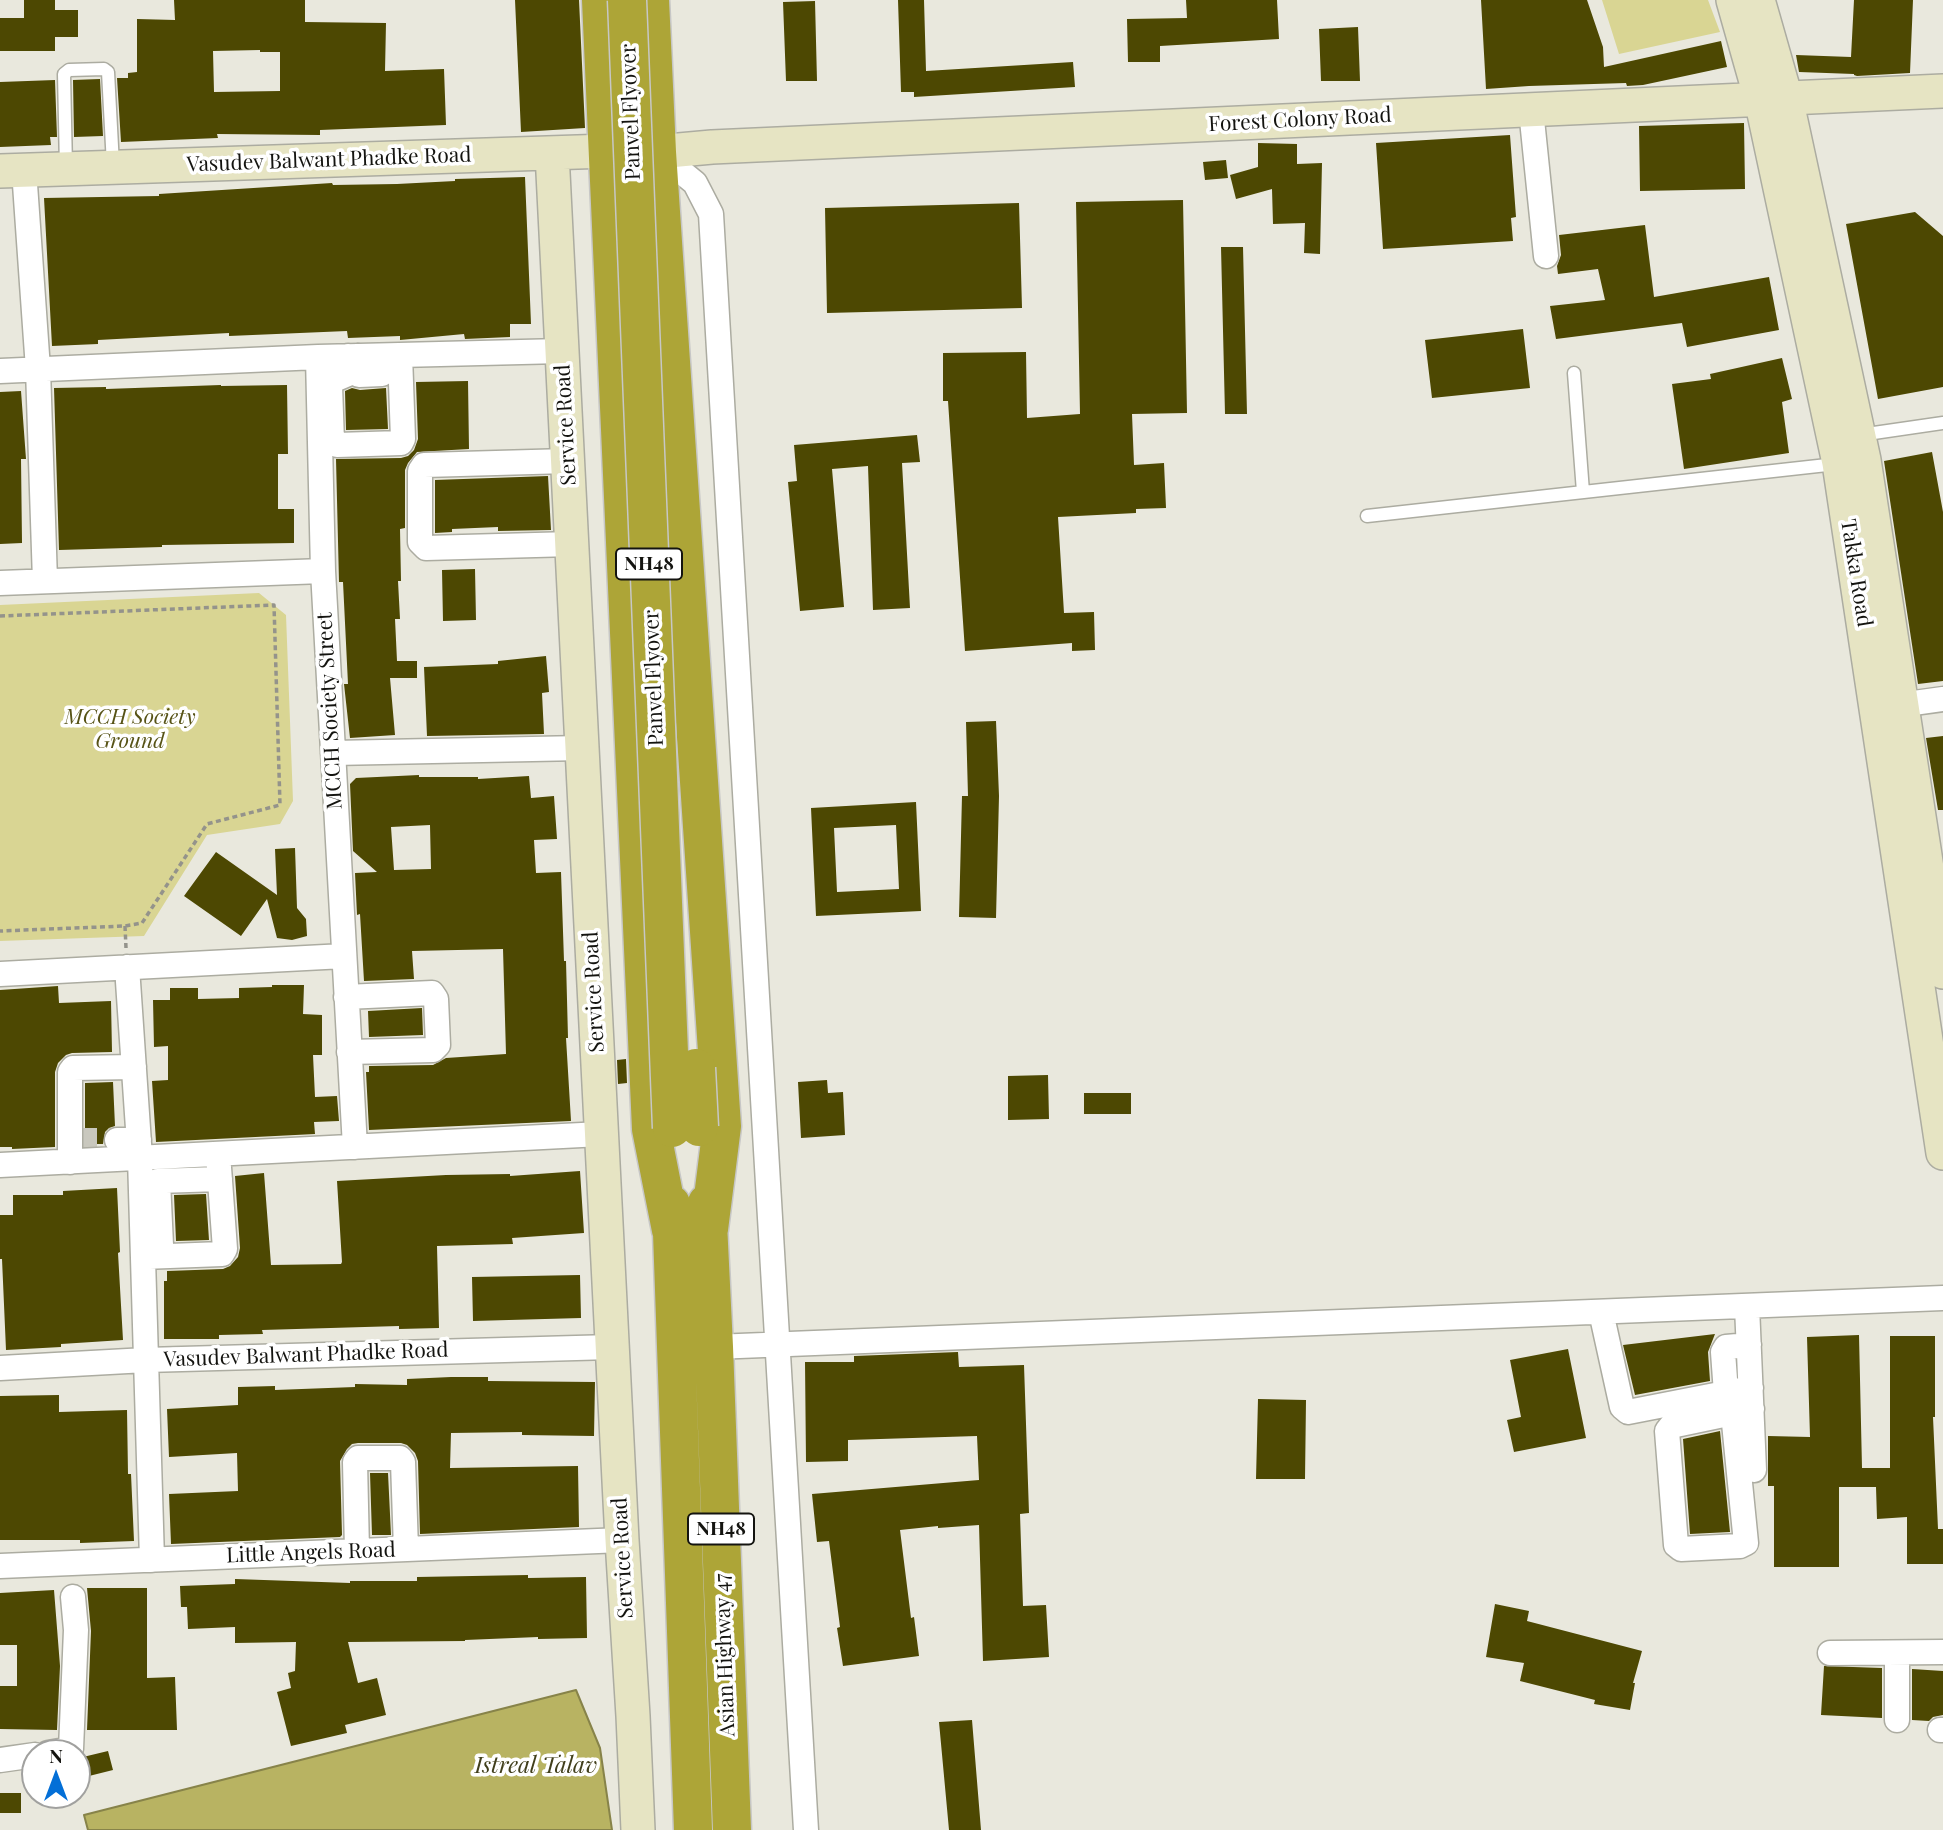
<!DOCTYPE html>
<html>
<head>
<meta charset="utf-8">
<style>
	body { margin:0 }
	#map { position:relative; width:1943px; height:1830px; overflow:hidden; background:#e9e8dd; font-family:"Playfair Display",serif }
	canvas { display:block }
	.north { position:absolute; left:21px; top:1739px; width:70px; height:70px; box-sizing:border-box; background:#fff; border:2px solid #a1a19f; border-radius:50%; rotate:0deg; font-size:19px; font-weight:700; line-height:28px; text-align:center; color:#141410 }
	.north::after { content:''; display:block; margin:auto; width:24px; height:32px; background:#036fd7; clip-path:polygon(50% 0,100% 100%,50% 72%,0 100%) }
</style>
</head>
<body>
<div id="map">
<canvas width="1943" height="1830"></canvas>
<div class="north">N</div>
</div>
<script>
const ctx = document.querySelector('canvas').getContext('2d');
ctx.lineJoin = 'round';
function fillPath(path, color) { ctx.fillStyle = color; ctx.fill(path, 'evenodd'); }
function trace(path, color, width, dash) { ctx.strokeStyle = color; ctx.lineWidth = width; ctx.lineCap = dash ? 'butt' : 'round'; ctx.setLineDash(dash || []); ctx.stroke(path); }
function write(font, color, halo, rows, align = 'center') {
  ctx.font = font + ' "Playfair Display",serif'; ctx.lineWidth = 7; ctx.setLineDash([]); ctx.textBaseline = 'middle'; ctx.strokeStyle = halo; ctx.fillStyle = color; for (const [text, x, y, turn = 0] of rows) {
    ctx.save(); ctx.translate(x, y); ctx.rotate((+turn || 0) * Math.PI / 180); ctx.textAlign = isNaN(turn) ? turn : align; if (halo) ctx.strokeText(text, 0, 0); ctx.fillText(text, 0, 0); ctx.restore();
  }
}
const green = new Path2D(`
	M1602,0H1708L1720,32L1619,54Z
	M259,593L286,615L293,801L280,824L207,835L144,936L0,941V605Z`);
const water = new Path2D(`
	M576,1690L600,1748L612,1830H88L84,1815Z`);
const building = new Path2D(`
	M24,0H55V10H78V37H55V51H0V18H24Z
	M174,0H305V22L386,23L385,71L444,69L446,125L320,130V135L217,134L218,138L121,142L117,78H128V73L137,72V19L175,20ZM260,50V52H280V91L214,92L213,51Z
	M515,0H579L585,128L521,132Z
	M898,0H924L926,71L1073,62L1075,87L914,97V92H901Z
	M1186,0H1277L1279,39L1160,46V62H1128L1127,19L1187,18Z
	M1481,0H1587L1603,47L1604,67L1721,41L1727,67L1643,85L1627,86L1626,83L1529,86L1486,89Z
	M1854,0H1913L1910,73L1857,76L1854,75V74L1799,72L1796,55L1851,57Z
	M815,1L817,81H786L783,2Z
	M1358,27L1360,81H1321L1319,29Z
	M100,79L103,136L74,137L73,80Z
	M55,80L57,137H50L51,145L0,147V82Z
	M1744,123L1745,189L1640,191L1639,126Z
	M1510,135L1516,217L1511,218L1513,241L1383,249L1376,143Z
	M1258,143L1297,144V164L1322,163L1320,254L1304,253L1305,223L1273,224L1272,189L1236,199L1230,175L1258,167Z
	M1226,160L1228,178L1205,180L1203,162Z
	M525,177L531,324H510V337L465,339L464,334L400,340V336L348,338L347,331L229,336V333L98,340V344L52,346L44,198L159,196V194L332,183L333,185L397,184L455,181V179Z
	M1183,200L1187,413L1132,414L1134,465L1164,463L1166,508L1136,509V513L1058,517L1064,613L1094,612L1095,650L1072,651V643L965,651L948,401H943V353L1026,352L1027,418L1080,414L1076,202Z
	M1019,203L1022,308L827,313L825,208Z
	M1915,212L1943,236V387L1878,399L1846,224Z
	M1645,225L1654,297L1769,277L1779,330L1687,347L1682,323L1556,339L1550,306L1605,300L1598,269L1558,274L1557,266L1561,255L1559,235Z
	M1221,247H1243L1247,414H1225Z
	M1523,329L1530,388L1432,398L1425,340Z
	M1782,358L1792,399L1782,402L1789,453L1684,469L1672,384L1711,379L1710,374Z
	M468,381L469,449L417,452L408,463L405,470V528L400,529L401,581H398L400,619H395L397,661H417V678H390L395,735L350,738L344,684H348L343,582H339L336,459L401,458L408,456L414,450L418,439L416,382Z
	M221,385V386L287,385L288,454H278V509H294V543L162,545V547L59,550L54,388L106,387V389Z
	M352,388L360,390L386,388L388,429L346,430L345,391Z
	M21,391L26,459H21L22,543L0,544V392Z
	M917,435L920,462L902,463L910,608L873,610L868,466L832,469L844,607L800,611L788,482L797,481L794,445Z
	M1932,452L1943,512V681L1918,684L1884,461Z
	M548,476L551,530L498,531V527L452,529V532L435,533V480Z
	M475,569L476,620L443,621L442,570Z
	M546,656L549,692L542,693L544,734L427,736L424,667L498,664V661Z
	M996,721L999,796L996,918L959,917L962,796H968L966,722Z
	M1943,736V810H1938L1926,738Z
	M419,775V777H478V779L529,776L531,798L554,796L557,839L534,840L536,873L561,872L564,961H566L568,1038H566L571,1121L369,1130L366,1072H369V1066L433,1065L446,1058L506,1054L503,949L412,951L414,979L364,981L360,914L357,915L355,873L377,872L353,851L350,784L356,778ZM430,825L431,869L394,870L391,827Z
	M916,802L921,911L816,916L811,808ZM896,825L899,889L837,892L834,828Z
	M295,848L297,908L306,919L307,936L292,940L277,938L267,899L241,936L184,896L216,852L277,895L275,849Z
	M272,985H304L303,1014L322,1015V1055H313L315,1097L337,1096L339,1121L314,1122L315,1134L156,1142L152,1081L168,1080V1046L154,1047L153,1000H170V988H198V999L239,998V988L272,987Z
	M58,986L59,1003L111,1001L112,1052L72,1053L66,1055L58,1063L55,1072V1147L12,1149V1147H0V990Z
	M422,1008L423,1035L369,1037L368,1011Z
	M626,1059L627,1083L618,1084L617,1060Z
	M1048,1075L1049,1119L1008,1120V1076Z
	M827,1080L828,1093L843,1092L845,1135L801,1138L798,1082Z
	M113,1082L115,1126L109,1128L105,1132L103,1144H85V1083Z
	M1084,1093H1131V1114H1084Z
	M580,1171L584,1233L512,1238L513,1244L437,1246L439,1328L399,1329V1326L262,1330L263,1334L219,1335V1339H164V1281H167V1271L223,1269L230,1266L238,1257L240,1248L235,1176L264,1173L271,1265L341,1264L342,1262L337,1181L446,1175L510,1174V1176Z
	M117,1188L120,1252L118,1253L123,1340L61,1344V1347L6,1350L2,1259H0V1215H13V1195H63V1191Z
	M206,1194L209,1240L176,1241L174,1195Z
	M580,1275L581,1318L473,1321L472,1277Z
	M1715,1334L1708,1352L1710,1381L1635,1395L1623,1345Z
	M1859,1335L1862,1468H1890V1336H1935V1417H1933L1938,1529H1943V1564H1907V1517L1877,1519L1876,1487H1839V1567H1774V1486H1768V1436L1810,1437L1807,1337Z
	M1568,1349L1586,1438L1514,1452L1507,1420L1521,1417L1510,1360Z
	M958,1352L959,1367L1024,1365L1029,1513L1020,1514L1023,1606L1046,1605L1049,1657L983,1661L979,1525L938,1528V1526L900,1530L911,1618L914,1617L919,1656L843,1666L837,1628L840,1627L829,1541L817,1542L812,1494L979,1480L977,1436L848,1440V1461L806,1462L805,1362H854V1356Z
	M451,1377H488V1381L595,1382L594,1436L522,1435V1432L451,1433L450,1468L578,1466L579,1527L420,1534L418,1461L415,1453L407,1445L401,1443H358L352,1444L347,1449L340,1461L342,1535L340,1537L171,1544L169,1494L238,1491L237,1453L169,1457L167,1409L238,1405V1387L275,1386V1390L355,1387V1384L407,1385V1379Z
	M59,1395V1412L127,1410L128,1474H131L134,1541L80,1543V1540H0V1396Z
	M1258,1399L1306,1400L1305,1479H1256Z
	M1720,1431L1730,1532L1690,1534L1683,1439Z
	M370,1473H388L391,1535H372Z
	M528,1575V1578L586,1577L587,1638L538,1639V1637L465,1640V1641L348,1642L358,1683L377,1678L386,1715L345,1725L347,1733L291,1746L277,1692L291,1688L288,1673L295,1671L296,1642L235,1643V1627L188,1629L187,1607H181L180,1586L235,1584V1579L350,1583V1581H417V1577Z
	M87,1588H147V1678L175,1677L177,1730H87L91,1631Z
	M54,1590L60,1666L57,1730L0,1729V1686H17V1645H0V1593Z
	M1495,1604L1529,1611L1527,1621L1642,1651L1633,1683H1635L1630,1710L1594,1704L1595,1700L1520,1681L1524,1663L1486,1657Z
	M1824,1666L1882,1668V1718L1821,1715Z
	M1912,1669L1943,1671V1715L1933,1717L1929,1721L1912,1720Z
	M972,1720L981,1830H949L939,1722Z
	M108,1751L113,1770L77,1779V1762L83,1757Z
	M0,1793H21V1813H0Z`);
const streetTunnel = new Path2D(`
	M73,1140H117`);
const path = new Path2D(`
	M0,616L274,605L280,805L207,824L142,923L125,926L0,931
	M125,926L126,948`);
const lane = new Path2D(`
	M66,168L64,74L69,70L104,69L108,72L113,165
	M1574,373L1583,492
	M1860,435L1943,423
	M1367,516L1836,464`);
const street = new Path2D(`
	M1531,110L1546,256
	M657,152L695,183L711,214L806,1830
	M24,170L38,369L45,581
	M348,356V374L334,380L330,386L332,442L337,445L401,443L403,439L400,355
	M358,356L359,375L382,374
	M318,357L323,571L355,1147
	M0,371L318,357L562,351
	M568,461L424,465L420,471V542L426,548L572,544
	M0,583L323,571
	M1885,707L1943,699
	M333,753L582,748
	M127,967L140,1158L152,1560
	M0,974L344,956
	M346,997L432,993L436,999L438,1045L433,1050L349,1052
	M117,1140H139
	M70,1162V1072L73,1068L134,1067
	M0,1165L601,1134
	M161,1245L158,1181L220,1179
	M143,1257L222,1254L225,1249L218,1154
	M1747,1306L1754,1470
	M1601,1312L1622,1407L1628,1412L1751,1388
	M714,1347L1943,1298
	M0,1368L146,1360L612,1347
	M1726,1393L1723,1352L1726,1347L1749,1345
	M1733,1413L1746,1543L1740,1546L1681,1549L1676,1545L1667,1431L1671,1426L1752,1409
	M357,1551L355,1462L358,1458H400L403,1462L406,1549
	M0,1566L622,1540
	M1830,1653L1943,1652
	M1897,1653V1720
	M1940,1730H1943
	M48,1753L71,1749L76,1630L73,1597
	M0,1760L35,1755`);
const secondary = new Path2D(`
	M1733,0L1761,99L1839,463L1943,1153
	M1758,0L1786,98L1864,460L1943,972
	M552,153L622,1540L633,1716L638,1830
	M0,171L608,151L657,152L712,147L1943,91`);
const highway = new Path2D(`
	M601,0L651,1129L671,1230
	M650,0L657,152L722,1126L709,1229
	M707,1203L714,1347L732,1830
	M671,1204L693,1830`);
const highwayBridge = new Path2D(`
	M627,0L672,1128
	M696,1068L699,1127`);
const shields = [
	[649,564,66],
	[721,1529,66]
];
const shieldNames = [
	["NH48",649,564],
	["NH48",721,1529]
];
const streetNames = [
	["Panvel Flyover",631,112,-92],
	["Forest Colony Road",1300,120,-3],
	["Vasudev Balwant Phadke Road",329,160,-2],
	["Service Road",566,425,-93],
	["Takka Road",1856,573,81],
	["Panvel Flyover",654,678,-92],
	["MCCH Society Street",330,711,-93],
	["Service Road",594,992,-93],
	["Vasudev Balwant Phadke Road",306,1355,-2],
	["Little Angels Road",311,1553,-2],
	["Service Road",623,1558,-93],
	["Asian Highway 47",725,1655,-92]
];
const parkNames = [
	["MCCH Society",130,717],
	["Ground",130,741]
];
const waterNames = [
	["Istreal Talav",536,1766]
];
fillPath(green, '#d9d593');
fillPath(water, '#b8b362');
trace(water, '#878349', 2);
fillPath(building, '#4d4802');
trace(streetTunnel, '#c9c8be', 24, [24, 12]);
trace(lane, '#acaca1', 15);
trace(street, '#acaca1', 27);
trace(secondary, '#acaca1', 36);
trace(highway, '#c7c7c6', 41);
trace(path, '#94938b', 3.5, [5, 3.5]);
trace(lane, '#fff', 12);
trace(street, '#fff', 24);
trace(secondary, '#e6e4c3', 33);
trace(highway, '#ada537', 38);
trace(highwayBridge, '#c7c7c6', 41, []);
trace(highwayBridge, '#ada537', 38);
for (const [x, y, w] of shields) { const box = new Path2D(); box.roundRect(x - w / 2, y - 15.5, w, 31, 5); ctx.fillStyle = '#fff'; ctx.fill(box); trace(box, '#141410', 2); }
write('bold 19px', '#141410', null, shieldNames);
write('21px', '#141410', '#fff', streetNames);
write('italic 21px', '#575316', '#fff', parkNames);
write('italic 23px', '#413f1c', '#fff', waterNames);
</script>
</body>
</html>
